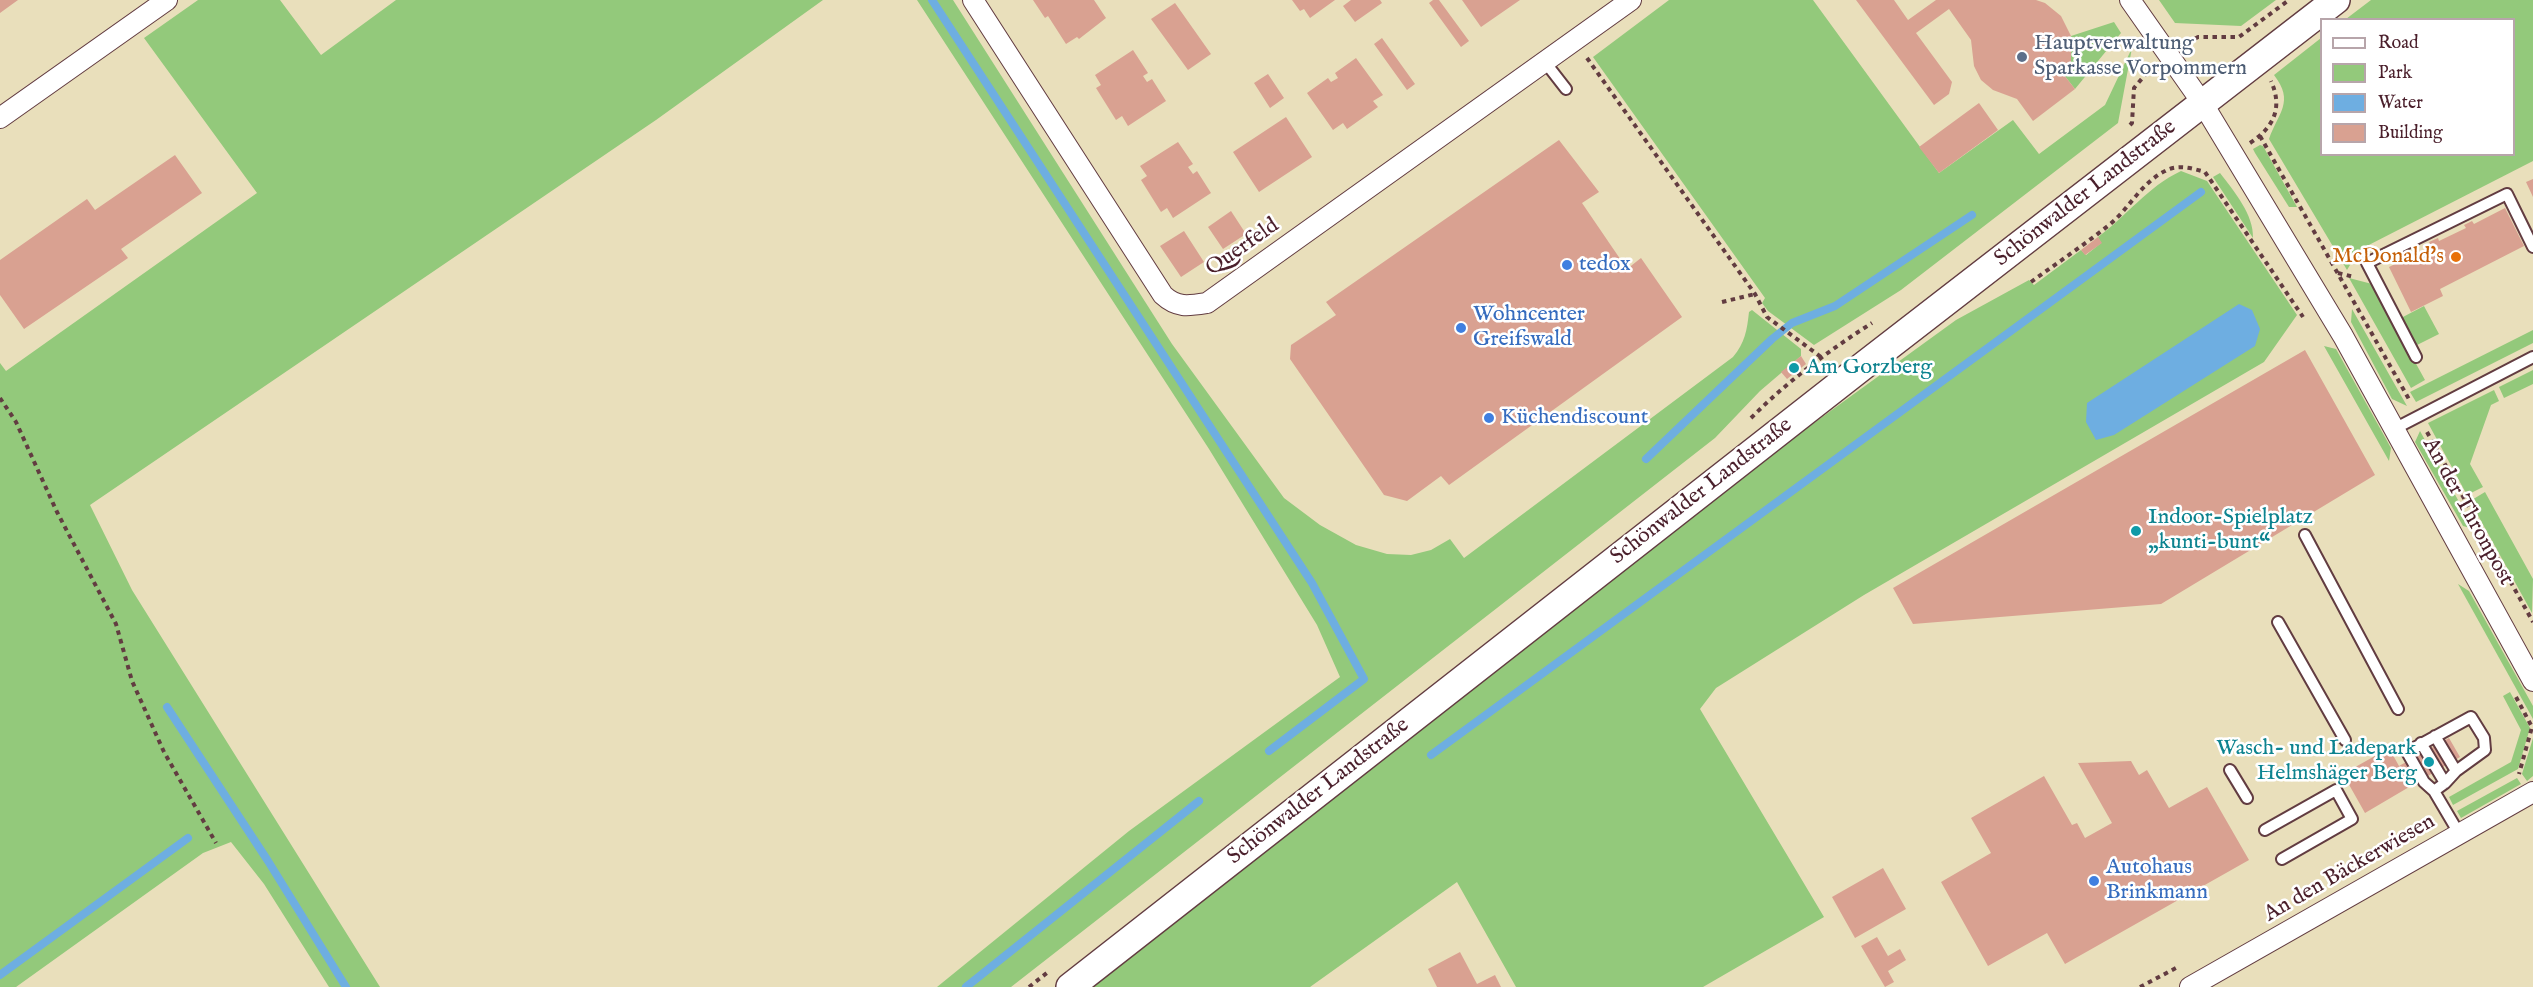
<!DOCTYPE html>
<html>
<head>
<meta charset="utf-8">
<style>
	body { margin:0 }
	#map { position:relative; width:2533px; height:987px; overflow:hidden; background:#e9dfbb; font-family:"IM FELL English",serif }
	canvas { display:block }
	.legend { position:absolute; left:2320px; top:18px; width:195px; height:138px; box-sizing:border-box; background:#fff; border:2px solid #b7a5aa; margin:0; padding:8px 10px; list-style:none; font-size:18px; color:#4a1f2b }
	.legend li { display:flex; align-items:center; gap:12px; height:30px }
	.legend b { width:30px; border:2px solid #b7a5aa }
</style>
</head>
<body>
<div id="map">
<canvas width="2533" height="987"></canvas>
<ul class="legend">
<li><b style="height:8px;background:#fff"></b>Road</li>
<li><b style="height:16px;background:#93c97b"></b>Park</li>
<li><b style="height:16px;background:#6eaee1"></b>Water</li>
<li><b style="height:16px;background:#d9a191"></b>Building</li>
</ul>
</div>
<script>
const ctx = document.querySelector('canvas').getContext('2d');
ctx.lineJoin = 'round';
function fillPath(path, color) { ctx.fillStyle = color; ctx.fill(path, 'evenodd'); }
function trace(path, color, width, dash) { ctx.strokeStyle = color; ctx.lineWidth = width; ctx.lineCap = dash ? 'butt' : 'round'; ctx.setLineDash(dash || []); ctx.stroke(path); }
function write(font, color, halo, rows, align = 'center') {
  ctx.font = font + ' "IM FELL English",serif'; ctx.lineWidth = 5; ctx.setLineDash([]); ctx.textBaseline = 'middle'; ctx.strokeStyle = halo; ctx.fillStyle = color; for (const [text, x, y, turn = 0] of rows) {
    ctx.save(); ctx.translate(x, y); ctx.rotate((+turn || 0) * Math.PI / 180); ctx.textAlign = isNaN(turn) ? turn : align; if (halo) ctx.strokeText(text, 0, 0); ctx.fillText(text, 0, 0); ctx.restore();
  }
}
const green = new Path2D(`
	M198,0H280L321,55L396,0H823L656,120L90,505L132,590L380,987H329L264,884L231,842L203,853L16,987H0V363L6,371L257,193L144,38Z
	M917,0H953L1172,344L1284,498L1320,525L1356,545L1387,554L1411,555L1431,550L1450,539L1464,558L1733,357C1745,343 1747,330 1749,312L1752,310L1801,349V356L1760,391L1715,438L1011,987H937L1129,831L1340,677L1317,625L1209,449Z
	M1669,0H1813L1939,173L2013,120L2039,154L2105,105L2132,48L2118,123L1901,290L1814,345L1768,311L1762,303L1765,298L1593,57Z
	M2159,0H2276L2241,26L2175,23Z
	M2371,0H2533V161L2359,250L2347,270L2269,139C2278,113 2295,102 2274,75L2321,38L2322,154H2514V20L2346,19Z
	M2114,22L2121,33L2075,89L2064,75L2071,62V36Z
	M2260,145L2263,146L2297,207H2289L2255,153L2253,149Z
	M2181,171L2207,181L2297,315L2264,362L1864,595L1716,688L1700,709L1824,917L1703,987H1516L1457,882L1310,987H1090L1807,428L1956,320L2029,280L2034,285L2081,250L2086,255L2101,243L2098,237C2127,216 2147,187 2181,171Z
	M2220,173C2234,191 2254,215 2253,238L2213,177Z
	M2349,278L2372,284L2425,380L2411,388Z
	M2424,306L2439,334L2415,346L2401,318Z
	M2352,309L2407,406L2392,399L2351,322Z
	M2533,330V343L2416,402L2410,392Z
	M2324,346L2336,349L2391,448L2389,461Z
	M2533,370V384L2504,398L2499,387Z
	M2494,390L2499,401L2491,405L2470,464L2483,487L2467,495L2428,423Z
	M2420,431L2474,529L2463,526L2415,442Z
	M2485,492L2533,579L2532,613L2470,501Z
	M2458,584L2469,591L2533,706V719Z
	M2510,692L2530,728L2518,769L2453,805L2449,797L2511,762L2521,730L2503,696Z
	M2533,738V776L2527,781L2522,774Z
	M2517,778L2521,784L2461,818L2457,811Z`);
const water = new Path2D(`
	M2239,304L2252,310L2260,329L2255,346L2114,435L2096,440L2086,422L2087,403Z`);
const stream = new Path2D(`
	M932,0L1312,583L1364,679L1269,751
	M1646,459L1772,339L1792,323L1835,306L1972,215
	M167,707L268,861L346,987
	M1431,755L2201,192
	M0,975L188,838
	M966,987L1199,801`);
const building = new Path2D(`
	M0,0H18L0,13Z
	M1033,0H1094L1106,18L1079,39L1077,37L1066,44L1048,16L1045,18Z
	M1292,0H1335L1310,18L1304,9L1300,11Z
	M1351,0H1380L1382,3L1355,22L1343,6Z
	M1433,0H1439L1469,41L1461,47L1429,3Z
	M1462,0H1520L1481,27Z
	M1856,0H1894L1908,20L1936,0H2036L2045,3L2061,16L2071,36V62L2064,75L2075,89L2033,121L2017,99L1993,90L1981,80L1974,66L1971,40L1949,9L1916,33L1952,82L1949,94L1934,105Z
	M1175,3L1211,54L1188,70L1151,19Z
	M1382,38L1415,84L1407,90L1374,44Z
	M1133,50L1148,73L1143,76L1147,82L1152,79L1166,101L1128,126L1122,116L1116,120L1096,88L1101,85L1095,75Z
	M1356,58L1383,95L1373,101L1378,107L1347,129L1343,123L1333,130L1307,93L1328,78L1331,82L1338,78L1335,73Z
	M1268,74L1284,98L1270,108L1254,83Z
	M1979,103L1998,130L1939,173L1919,147Z
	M1286,117L1312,157L1259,192L1233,152Z
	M1559,140L1599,192L1582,203L1627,269L1641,258L1682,317L1449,485L1441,476L1407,501L1384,495L1290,359L1291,345L1336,315L1326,302Z
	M1178,142L1193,164L1188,167L1193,174L1197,171L1211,193L1173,218L1167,208L1161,212L1141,180L1147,176L1140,166Z
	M175,155L202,193L121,249L128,258L24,329L0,295V260L87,199L95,210Z
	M2533,179V197L2526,182Z
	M2505,208L2524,246L2440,289L2443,296L2411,312L2389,267L2431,246L2429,242L2438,238L2439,241L2466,228L2464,225L2472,221L2474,224Z
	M1231,211L1246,234L1223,249L1208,227Z
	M1184,231L1204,262L1181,277L1160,246Z
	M2098,237L2102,243L2085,255L2081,250Z
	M2305,350L2375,475L2161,604L1913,624L1893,588Z
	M1801,356L1806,364L1787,379L1781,372Z
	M2449,738L2460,757L2365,813L2343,774L2389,748L2399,766Z
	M2131,761L2139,775L2147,770L2169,808L2207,787L2249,860L2065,964L2047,933L1988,966L1941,882L1991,853L1971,818L2044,776L2072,825L2077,823L2085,838L2112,823L2078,763Z
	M1883,868L1906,909L1855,938L1832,897Z
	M1877,937L1888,956L1900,949L1906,960L1888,971L1894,982L1885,987L1861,946Z
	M1460,952L1477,984L1495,975L1501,987H1437L1428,969Z`);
const path = new Path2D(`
	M2187,43L2198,37H2239L2289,0
	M1587,58L1755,294L1767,317L1821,357
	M2130,125L2132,123L2134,88L2151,68
	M2260,136L2410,401
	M2250,143C2274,127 2283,108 2271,81
	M2338,273L2354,277
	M2031,282C2057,263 2084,245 2109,225C2129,209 2141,183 2165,171C2178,164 2191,168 2205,172L2303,317
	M1722,302L1755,294
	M0,398L16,422L57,512L116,624L132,681L164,752L216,843
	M1751,418C1788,381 1828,351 1872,323
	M2427,432L2533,622
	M2516,697L2532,727L2519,774
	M1029,987L1048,972
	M2140,987L2176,968`);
const service = new Path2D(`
	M1545,62L1566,89
	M2416,357L2367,263L2507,194L2533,247
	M2394,429L2533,357
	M2305,535L2398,709
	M2278,622L2345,740
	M2435,736L2456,771L2445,783
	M2421,743L2445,783L2434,791L2460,835
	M2230,770L2247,798
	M2434,791L2424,782L2407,752L2471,717L2484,738L2485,750L2456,771
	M2265,830L2336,790L2352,819L2282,859`);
const minor = new Path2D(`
	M973,0L1163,295C1177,308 1188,306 1207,303L1631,0
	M2130,0L2203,104L2343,336L2533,681
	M0,118L167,0
	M2190,987L2533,792`);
const secondary = new Path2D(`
	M1070,987L1863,366L2336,0`);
const markers = [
	[2022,57,6,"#5c6f8a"],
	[2456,257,6,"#e8710a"],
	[1567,265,6,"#3f7fe0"],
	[1461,328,6,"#3f7fe0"],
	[1794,368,6,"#0f9aa8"],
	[1489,418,6,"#3f7fe0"],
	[2136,531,6,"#0f9aa8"],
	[2429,762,6,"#0f9aa8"],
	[2094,881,6,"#3f7fe0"]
];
const serviceNames = [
	["Hauptverwaltung",2034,44],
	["Sparkasse Vorpommern",2034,69]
];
const streetNames = [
	["Schönwalder Landstraße",2086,194,-38],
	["Querfeld",1243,248,-35],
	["Schönwalder Landstraße",1702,492,-38],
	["An der Thronpost",2467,512,61],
	["Schönwalder Landstraße",1319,792,-38],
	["An den Bäckerwiesen",2350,869,-30]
];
const foodNames = [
	["McDonald's",2444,257]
];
const shopNames = [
	["tedox",1579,265],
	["Wohncenter",1473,315],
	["Greifswald",1473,340],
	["Küchendiscount",1501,418],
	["Autohaus",2106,868],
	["Brinkmann",2106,893]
];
const cultureNames = [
	["Am Gorzberg",1806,368],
	["Indoor-Spielplatz",2148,518],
	["„kunti-bunt“",2148,543],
	["Wasch- und Ladepark",2417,749,"right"],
	["Helmshäger Berg",2417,774,"right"]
];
fillPath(green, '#93c97b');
fillPath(water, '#6eaee1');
trace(stream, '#6eaee1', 8);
fillPath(building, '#d9a191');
trace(service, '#623c41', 14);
trace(minor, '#623c41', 22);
trace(secondary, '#623c41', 30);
trace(path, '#623c41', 4, [4.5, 4.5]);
trace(service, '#fff', 10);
trace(minor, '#fff', 20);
trace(secondary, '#fff', 27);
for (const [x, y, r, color] of markers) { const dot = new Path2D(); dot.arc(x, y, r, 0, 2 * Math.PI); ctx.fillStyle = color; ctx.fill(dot); trace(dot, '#fff', 2); }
write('22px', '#4e5e75', '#fff', serviceNames, 'left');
write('22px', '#4a1f2b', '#fff', streetNames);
write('22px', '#c56008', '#fff', foodNames, 'right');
write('22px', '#366cbe', '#fff', shopNames, 'left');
write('22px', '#0d838f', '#fff', cultureNames, 'left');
</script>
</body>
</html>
